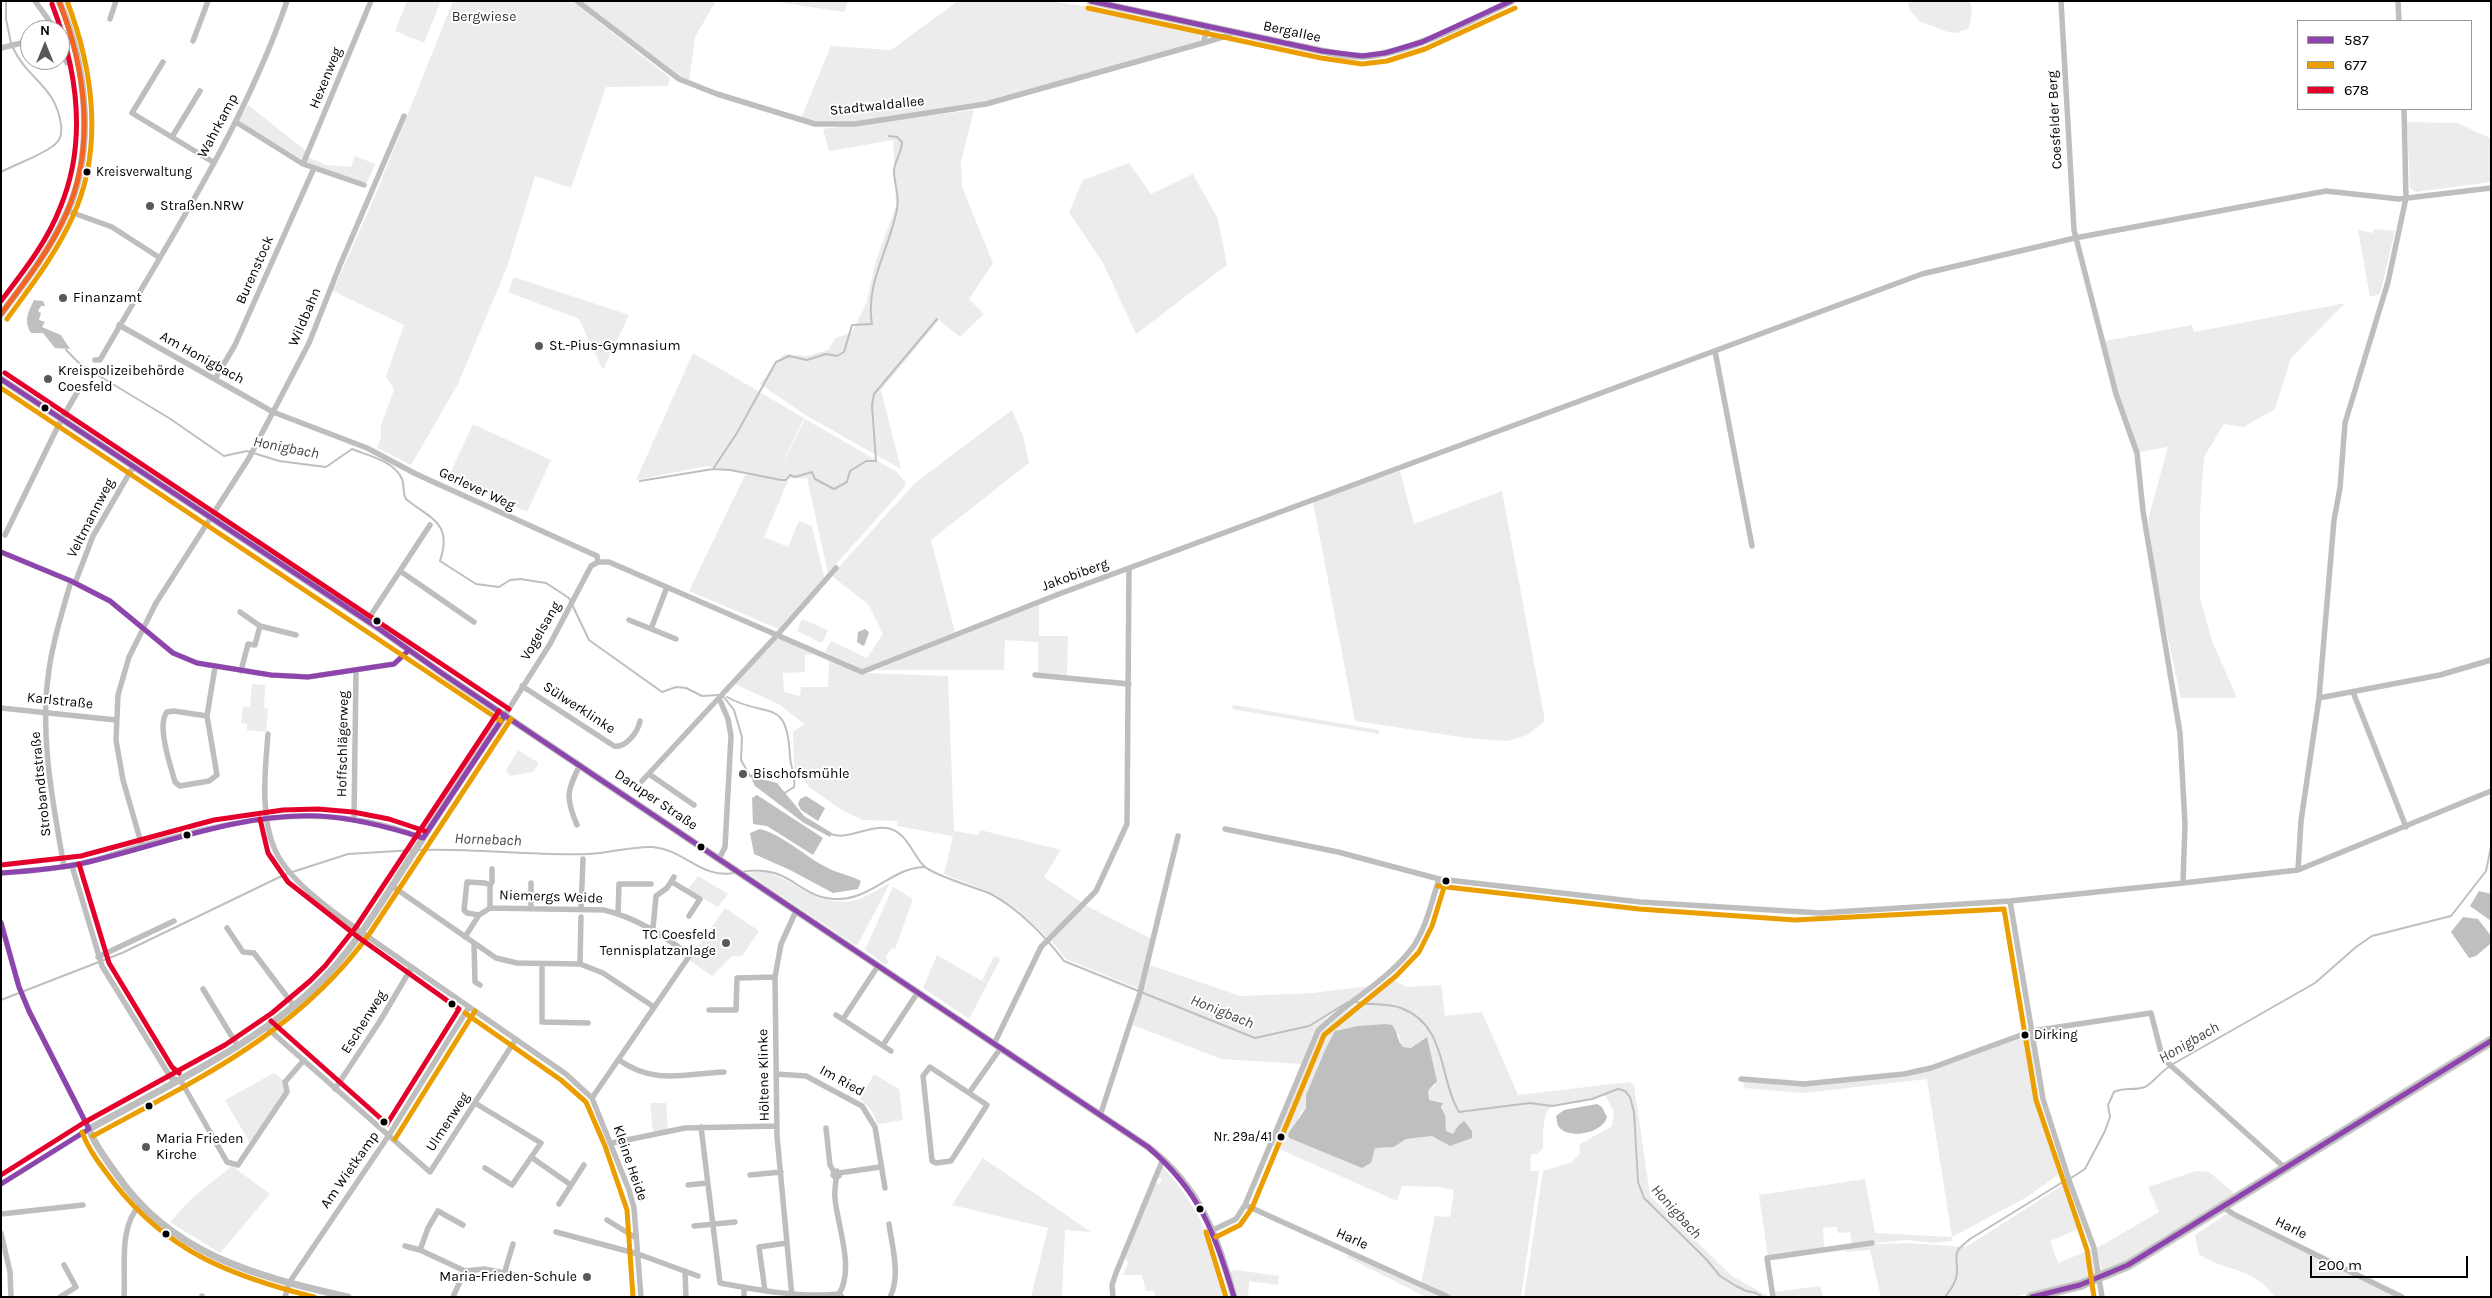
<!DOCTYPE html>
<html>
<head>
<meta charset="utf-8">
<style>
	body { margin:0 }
	#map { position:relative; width:2492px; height:1298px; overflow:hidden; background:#fff; font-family:Karla,sans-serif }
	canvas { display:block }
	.frame { position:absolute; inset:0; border:2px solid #000; pointer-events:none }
	.legend { position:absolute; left:2297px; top:20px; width:175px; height:90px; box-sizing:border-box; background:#fff; border:1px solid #999; margin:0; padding:6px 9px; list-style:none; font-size:15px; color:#000 }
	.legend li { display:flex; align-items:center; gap:10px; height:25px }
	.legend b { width:25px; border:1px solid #999 }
	.north { position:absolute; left:20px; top:20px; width:50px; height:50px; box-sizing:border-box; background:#fff; border:1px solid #999; border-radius:50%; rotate:0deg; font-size:14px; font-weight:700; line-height:20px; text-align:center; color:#000 }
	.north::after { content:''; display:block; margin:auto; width:18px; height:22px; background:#595959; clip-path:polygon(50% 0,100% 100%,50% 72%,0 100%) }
	.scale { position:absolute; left:2310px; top:1256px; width:158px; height:22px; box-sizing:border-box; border:2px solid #000; border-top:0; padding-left:6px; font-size:15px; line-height:18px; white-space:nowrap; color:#000; -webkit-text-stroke:4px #fff; paint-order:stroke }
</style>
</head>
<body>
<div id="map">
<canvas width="2492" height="1298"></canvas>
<div class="frame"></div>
<ul class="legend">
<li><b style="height:6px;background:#8e44ad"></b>587</li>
<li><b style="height:6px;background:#eb9e00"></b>677</li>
<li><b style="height:6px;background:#e4002b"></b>678</li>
</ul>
<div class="north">N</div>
<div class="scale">200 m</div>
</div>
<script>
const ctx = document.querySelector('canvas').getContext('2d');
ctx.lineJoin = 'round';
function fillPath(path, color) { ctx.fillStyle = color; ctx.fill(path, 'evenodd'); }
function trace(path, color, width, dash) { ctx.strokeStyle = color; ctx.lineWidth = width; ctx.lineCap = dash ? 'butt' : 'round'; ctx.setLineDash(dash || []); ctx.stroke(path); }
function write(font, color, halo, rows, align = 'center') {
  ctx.font = font + ' Karla,sans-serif'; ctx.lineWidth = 4; ctx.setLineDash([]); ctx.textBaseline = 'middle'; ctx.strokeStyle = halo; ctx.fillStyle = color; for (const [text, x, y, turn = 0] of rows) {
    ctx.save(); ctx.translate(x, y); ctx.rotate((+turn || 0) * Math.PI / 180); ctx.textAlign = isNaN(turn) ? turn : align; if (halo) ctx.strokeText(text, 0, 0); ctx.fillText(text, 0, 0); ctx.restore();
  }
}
const green = new Path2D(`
	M407,1H441L424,43L395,31Z
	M453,1H572L670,78L668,86L606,87L571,188L535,176L507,267L458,384L411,465L377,448L381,437V425L394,390L386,376L404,325L333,291L375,196Z
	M579,1H716L695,37L689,82L663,67Z
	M771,1H848L844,12Z
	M958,1H1050L1109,10L1200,29V41L974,105L856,122L822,123L801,118L831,46L891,50Z
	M1907,1H1970L1972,11L1969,28L1957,33L1948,32L1919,21L1910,10Z
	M248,105L309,153L308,157L326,165L351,167L355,156L375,164L366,185L316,168L238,121Z
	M974,110L961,162L962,187L993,263L969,299L984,314L960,337L939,320L881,390L901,469L807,416L760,384L782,356L786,354L807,356L828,350L836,338L852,332L866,304L876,261L896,206L893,140L829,151L823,129Z
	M2407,122L2457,123L2488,137L2491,140V182L2416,192L2410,188Z
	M1129,163L1151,194L1193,174L1218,219L1227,265L1136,334L1103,263L1069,212L1083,180Z
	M2374,229L2395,231L2380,294L2370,297L2358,230L2373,233Z
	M514,277L629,315L603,370L579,319L508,292Z
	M2345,303L2291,358L2275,409L2243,427L2224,424L2204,457L2200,512V598L2212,641L2237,698H2181L2160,602L2148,520L2168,447L2139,452L2117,389L2105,341L2192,325L2194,332Z
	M693,353L804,418L775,479L805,419L897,472L906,483L904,488L828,573L807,478L779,479L788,481L764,537L788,547L799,521L812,526L824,577L779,629L689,591L745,475L761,476L707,466L636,480Z
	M1012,410L1023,436L1029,463L931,540L955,632L862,669L825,652L831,641L867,658L883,634L869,605L832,576L838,568L915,483Z
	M473,424L551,460L527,512L449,476Z
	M1400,471L1414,524L1502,491L1545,721L1527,735L1508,741L1467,738L1355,721L1313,502Z
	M1039,605V636H1068L1067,675L1038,673V642L1005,640L1004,670H876Z
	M802,619L828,630L822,643L797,631Z
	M778,636L813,652V654L805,655V672L783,673L784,692L800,696L801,687H828L829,659L863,673L948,676L954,831L978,835L980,830L1061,850L1044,877L1081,902L1047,937L1016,908L995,894L944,874L953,836L897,826L898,821L862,820L842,810L809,787L794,767L793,732L804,724L780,705L735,684Z
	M252,684L265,685L264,708L268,709L266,732L247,730V724L241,723L243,706L250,707Z
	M1233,705L1379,730V734L1232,709Z
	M518,750L539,763L533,772L510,776L506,770Z
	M764,871C793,879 819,907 851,901C865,899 878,889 890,883L857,946L747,873Z
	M698,876L728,894L718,907L688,889Z
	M893,887L913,899L895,949L892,948L885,958L889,961L886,965L865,950Z
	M1085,905L1150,938L1139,989L1066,959L1051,941Z
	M725,908L759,931L742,956H732L712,976L689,960Z
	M937,955L982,981L994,956L1001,958L969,1019L923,988Z
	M1150,965L1240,996L1313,993L1369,986L1326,1018L1317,1030L1301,1064L1221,1059L1133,1025Z
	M1389,978L1407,987L1441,985L1445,1016L1482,1012L1518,1095L1629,1082L1634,1085L1650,1196L1732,1276L1770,1297H1524L1543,1171L1572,1162L1581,1152L1579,1150L1580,1144L1612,1126L1614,1112L1605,1095L1593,1100L1552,1106C1541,1115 1544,1136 1543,1148L1537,1154H1531L1530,1171H1539L1521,1297H1451L1421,1283L1435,1216L1450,1217L1454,1190L1440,1187L1402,1186L1397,1201L1272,1146L1319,1033L1330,1021L1355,1005ZM1359,1026L1399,1034L1400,1043L1403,1047L1411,1048L1427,1037L1435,1086L1427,1091L1429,1100L1441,1102L1446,1131L1453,1135L1458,1126L1450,1146L1432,1136L1406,1139L1394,1147L1374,1148L1371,1163L1362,1168L1289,1138L1301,1112L1306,1108V1095L1334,1033L1338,1030Z
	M2030,1033L2039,1098L2062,1172L2027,1197L1952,1237V1241L1934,1243L1907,1240L1852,1245L1850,1232L1838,1233L1837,1227L1823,1228L1824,1249L1768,1257L1759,1195L1865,1179L1875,1233L1952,1237L1927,1079L1803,1093L1744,1088L1743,1080L1803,1086L1866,1080L1933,1069Z
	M274,1073L285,1082L286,1092L251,1145L225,1100Z
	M874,1074L899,1089L903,1120L878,1124L870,1108L860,1099Z
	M650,1103H666L668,1130L653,1132Z
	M983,1158L1091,1232L1065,1230L1062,1297H1031L1048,1228L952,1205Z
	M1161,1165C1200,1208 1213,1241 1228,1297H1155L1154,1291H1146L1142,1275H1123L1128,1263L1125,1258L1153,1185L1156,1183L1160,1184L1162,1179L1156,1177Z
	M232,1166L270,1194L220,1253L170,1222L191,1199Z
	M2196,1171L2209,1172L2232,1191L2234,1196L2127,1262L2102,1273L2097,1248L2159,1212L2148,1187Z
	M2066,1183L2083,1227L2050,1241L2058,1263L2092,1249L2097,1276L2059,1288L2012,1297H1881L1870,1250L1845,1252V1249L1872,1244L1907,1243L1966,1247Z
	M2228,1213L2234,1218L2397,1297H2275C2270,1291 2264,1284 2258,1280C2239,1267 2218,1268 2199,1254L2195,1235Z
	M1349,1254L1443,1297H1426L1347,1257Z
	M1236,1270L1279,1276L1278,1285L1249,1281L1248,1297H1237L1230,1272Z
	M1820,1286L1823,1297H1775L1774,1292Z`);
const water = new Path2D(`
	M34,300L43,301L45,306H41L38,311L41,313L39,320L45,322L42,327L61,335L70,349L55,348L43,333H31C23,321 29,310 34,300Z
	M865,629L869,632L865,644L863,646L857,642L858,632Z
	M753,774L757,778L777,783L804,816L832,833L830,837L804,823L755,786L750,775Z
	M757,795L823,838L813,855L767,826L753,824L752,798Z
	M806,796L825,808L818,821L801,810L798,804L800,799Z
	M760,829C786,836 807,859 832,870C842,874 852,876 861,881L858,889L833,893L790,870L754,854L750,833Z
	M2479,891L2491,894V921L2470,906Z
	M2463,917L2478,919L2491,936L2490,944L2476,956L2469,958L2451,932Z
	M1386,1024L1392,1025C1398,1032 1397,1041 1403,1047L1411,1048L1427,1037L1437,1081L1428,1091L1429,1100L1443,1103L1441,1107L1445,1115L1446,1131L1453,1134L1458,1126L1464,1121L1472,1131V1138L1450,1146L1432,1136L1406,1139L1394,1147L1375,1148L1371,1163L1362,1168L1289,1138L1288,1134L1306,1108V1095L1326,1048L1335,1031L1358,1026Z
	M1597,1104L1602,1107L1607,1117C1603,1133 1569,1140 1559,1127C1557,1125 1557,1119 1556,1116L1564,1110Z`);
const stream = new Path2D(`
	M6,1V19L11,43
	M1,172C18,163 38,157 53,146C61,140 62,134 61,125C56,86 28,80 13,48
	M66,350L81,365L169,418L224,456L247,451L279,461L326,467L352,449C369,456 394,461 402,479C405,486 402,493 406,499C430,519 453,522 440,561L476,584L499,587L510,580L520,579L546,583L569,598L589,640L662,692L676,687L686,688L702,696L719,695
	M713,469L730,470L781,480H786L790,475L795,477L812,472L815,479L834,489L847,482L850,471L866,461H876L872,405L874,394L937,319
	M640,481L713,469L737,433L776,362L789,356L807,360L826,354L837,356L844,352L852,325L872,324C865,283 890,248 897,209C900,196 894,184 894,171C894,162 902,152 902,142L897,137L889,136
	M723,696L734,710L742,737L741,760L750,776
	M727,697C768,720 787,695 790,757C791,770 796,774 794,787L783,794
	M831,834C849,841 871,823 891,829C907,834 913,855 924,866C932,875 977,888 991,894C1018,908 1046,937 1064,961L1255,1038L1309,1026L1348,1002
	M418,850C475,848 532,856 589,854C610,853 632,846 653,847C685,850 701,879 734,873
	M741,872C791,863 796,897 835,899C870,901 891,868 924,867
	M1,1000L122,953L286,874L348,854L414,850
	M1356,1002C1371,1006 1387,1002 1401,1008C1448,1026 1438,1077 1459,1112L1530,1103L1552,1106L1592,1099L1618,1089L1625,1091L1630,1097L1634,1112L1638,1182L1644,1198L1706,1259L1720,1276L1736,1286L1746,1291L1756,1293L1762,1297
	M2173,1064L2315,983L2356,947L2372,936L2451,916L2486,871L2491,847
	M2071,1178L2085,1169L2105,1131L2110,1117L2108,1105L2114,1092C2124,1087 2134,1091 2145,1087C2154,1082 2160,1072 2169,1067
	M1945,1297C1951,1289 1957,1281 1957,1271C1957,1250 1952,1254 1970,1239L2066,1180`);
const minor = new Path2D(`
	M35,1L50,22L53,30
	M577,1L679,79L717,94L815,124H855L986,104L1203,43L1208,27
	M2398,1L2399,21
	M110,19L116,1
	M60,37L63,36
	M193,41L208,1
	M1203,43L1226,36L1233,32
	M60,46L67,63
	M1,48L30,41
	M163,62L132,113L213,162
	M236,122L303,164L364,185
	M172,137L200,91
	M303,164L371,1
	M68,211L112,227L160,258
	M119,325L273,412L367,448L416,474L597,556L598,562H609L862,672L1059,594L1922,274L2075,238L2326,191L2399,199L2491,188
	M1715,351L1752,546
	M95,360H100C167,243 243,129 287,1
	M215,379L235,345L314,168
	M5,535L61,420L81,386
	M1,552L71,581L110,601L173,653L197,663L271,675L308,677L394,664L409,650
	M400,571L474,622
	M75,583L93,536L133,467
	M240,612L260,626L296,635
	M629,620L676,639
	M367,621L430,525
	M651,629L667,587
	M241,671L248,644L255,645L260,626
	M1035,675L1129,684
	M522,686L614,746C626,748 638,732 640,721
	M2353,692L2406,827
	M719,698L728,719L731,736L725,847L719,859
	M2319,698L2334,520L2340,488L2345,423L2388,282L2406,198L2404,109
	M1,708L116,720
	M505,715L550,644L591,566L598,562
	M207,716L217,775L209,781L180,786L175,782C171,767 156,725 167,712L174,711L207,716L215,667
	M268,734C265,771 260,816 275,850C293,890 361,931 397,957C453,996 510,1035 566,1074L592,1098L629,1190L634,1208L641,1297
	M649,774L694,805
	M642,781L778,634L836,568
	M354,818L356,670
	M577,825C565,797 567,791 580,765
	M1225,829L1338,852L1439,879L1640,902L1820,913L2010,901L2043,1099L2070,1183L2094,1248L2102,1297
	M142,846L123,780L116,740L118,695L129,657L156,603L249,458L309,343L340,265L404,116
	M72,866L102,966L171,1078L181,1081L227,1162L238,1165L287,1092L285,1082L304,1060
	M64,867C53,803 39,735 49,670C53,639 63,610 71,581
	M2298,870L2301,821L2319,698L2440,675L2491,660
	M1,873C25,871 49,870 73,865C98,861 121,851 145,845C243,818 325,800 423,838
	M672,882L700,899L689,916
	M2183,883L2298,870L2491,791
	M490,885L492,882V869
	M392,886L496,958L517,963L580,964L603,973L654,1007
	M2010,901L2183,883L2185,824L2180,733L2143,511L2137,453L2116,394L2074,230L2061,1
	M531,909V883
	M581,909L583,859
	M618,913L619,884H651
	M479,915L467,913L464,910L467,882L485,883L490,885V908
	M1,922L19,987L29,1011L89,1129L1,1184
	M227,928L243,952L254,953L294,1006
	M653,928L656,896L667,888L674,877
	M465,937L479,915L490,908L604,910C637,918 662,935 690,955L592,1098
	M474,944L475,982L480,985
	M98,957L174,921
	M542,964V1022L588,1023
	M580,964L581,917
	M203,989L237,1045
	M709,1010H736L737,978L775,977
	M836,1015L891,1051
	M843,1019L878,966
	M266,1027L430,1172L516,1039
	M994,1044L1041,947L1096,891L1127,824L1129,569
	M883,1045L918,992
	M619,1060C654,1085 684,1074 724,1072
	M776,1074L806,1076L862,1106L875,1127L885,1188
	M1741,1079L1804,1084L1904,1074L1931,1068L2032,1031L2151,1013L2161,1052L2168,1063L2285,1168
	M335,1089L380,1021L412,967
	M969,1093L987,1105L951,1161L936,1163L932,1161L923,1076L930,1067L969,1093L1000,1049
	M475,1103L541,1143L512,1185L485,1168
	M1100,1116L1140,993L1178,836
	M701,1127L720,1283C757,1290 801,1298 839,1294L842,1297
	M826,1128L830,1165L834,1172
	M612,1143L685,1128L777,1126
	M531,1157L571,1185
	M839,1173L880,1167
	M750,1175L781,1172
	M836,1178L839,1176L837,1171L833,1175L836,1178C836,1184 834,1191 835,1198C837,1225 855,1268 839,1294
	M688,1185L707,1183
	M559,1204L584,1165
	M1245,1205L1448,1297
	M2223,1207L2235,1215L2402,1297
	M1,1214L83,1205
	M607,1220L636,1238
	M889,1224C892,1246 901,1276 890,1297
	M694,1226L735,1222
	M1213,1230L1236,1219L1245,1205L1318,1031C1347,1001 1387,982 1413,947C1426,928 1432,901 1439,879
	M556,1232L638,1254L698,1276
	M1,1233L10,1272L11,1297
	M405,1246L420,1250L465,1271L484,1269L515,1275
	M420,1250L428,1228L438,1211L463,1225
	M505,1271L513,1244
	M685,1271L686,1297
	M744,1287V1297
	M765,1291L759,1247L787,1243
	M202,1296V1297
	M60,1297L76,1287L64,1265
	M124,1297C126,1269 118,1227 140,1205
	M285,1297L289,1283L389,1135L469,1007
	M453,1297L465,1271
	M792,1297L777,1136L775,977L781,944L796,911
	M1113,1297L1112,1285L1116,1273L1163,1159
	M1773,1297L1767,1258L1872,1243`);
const tertiary = new Path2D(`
	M1090,1L1322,51C1337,54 1352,57 1368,56C1413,52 1470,20 1512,1
	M1,314C26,281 50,250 67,212C96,150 86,62 59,1
	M1,379L375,626L443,674L1148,1147C1201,1188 1216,1234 1234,1297
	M348,1297C256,1276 170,1255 115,1172C106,1159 94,1144 89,1129C163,1088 255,1045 315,987C352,952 378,908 405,866C438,815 471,764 505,715`);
const primary = new Path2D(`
	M2031,1297L2080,1285L2128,1265L2491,1041`);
const bus1 = new Path2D(`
	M1091,1L1322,51L1362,56L1385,53L1422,42L1511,1
	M1,379L375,626L443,674L1148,1147C1200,1192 1215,1233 1234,1297
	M1,552L71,581L110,601L173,653L197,663L271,675L308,677L394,664L409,650
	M1,873C29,871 57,869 84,863C162,845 237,813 319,816C355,818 389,827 423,838L505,715
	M1,923L19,987L29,1011L89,1129L1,1184
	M2032,1297L2080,1285L2128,1265L2491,1041`);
const bus2 = new Path2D(`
	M1088,8L1321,58L1362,64L1387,61L1425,49L1515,8
	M7,319C31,286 56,254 73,216C104,148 93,69 67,1
	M1,388L501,721
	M1438,886L1639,909L1795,920L2004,909L2036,1100L2087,1250L2094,1297
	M465,1013L561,1080L586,1102L605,1146L627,1210L633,1297
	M82,1132C89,1151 102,1167 114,1183C168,1252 231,1276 314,1297
	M93,1136C198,1079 298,1033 370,933L511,719
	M395,1139L475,1011
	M1206,1232L1226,1297
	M1216,1237L1240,1225L1252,1208L1324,1035L1396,976L1419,952L1432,926L1446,881`);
const bus3 = new Path2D(`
	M1,301C23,272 47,242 60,208C88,141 77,69 52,4
	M5,373L509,709
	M260,819L268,853L288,882L358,937L459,1009L387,1124L271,1021
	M79,864L109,963L172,1067L179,1073
	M1,865L81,856L214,820L283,810L318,809L353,812L389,819L425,831
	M1,1175L85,1122L225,1045L272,1013L310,981L325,966L356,927L499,711`);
const bus4 = new Path2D(`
	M1,314C25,282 51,249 67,212C96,144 85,68 59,1`);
const markers = [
	[87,172,4.5,"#000"],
	[150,206,5,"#595959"],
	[63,298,5,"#595959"],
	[539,346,5,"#595959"],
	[48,379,5,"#595959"],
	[45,408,4.5,"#000"],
	[377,621,4.5,"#000"],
	[743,774,5,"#595959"],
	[187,835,4.5,"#000"],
	[701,847,4.5,"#000"],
	[1446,881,4.5,"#000"],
	[726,943,5,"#595959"],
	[452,1004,4.5,"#000"],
	[2025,1035,4.5,"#000"],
	[149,1106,4.5,"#000"],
	[384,1122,4.5,"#000"],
	[1281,1137,4.5,"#000"],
	[146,1147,5,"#595959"],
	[1200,1209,4.5,"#000"],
	[166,1234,4.5,"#000"],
	[587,1277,5,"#595959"]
];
const busNames = [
	["Kreisverwaltung",96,172],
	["Dirking",2034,1035],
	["Nr. 29a/41",1272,1137,"right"]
];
const parkNames = [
	["Bergwiese",484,17]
];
const streetNames = [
	["Bergallee",1292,32,12],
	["Hexenweg",326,78,-68],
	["Stadtwaldallee",877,106,-6],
	["Coesfelder Berg",2055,120,-93],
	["Wahrkamp",218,126,-62],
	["Burenstock",255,270,-66],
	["Wildbahn",305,317,-67],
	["Am Honigbach",202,358,29],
	["Gerlever Weg",477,489,25],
	["Veltmannweg",91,518,-63],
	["Jakobiberg",1075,575,-20],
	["Vogelsang",541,631,-60],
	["Karlstraße",60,701,6],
	["Sülwerklinke",579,708,33],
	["Hoffschlägerweg",343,744,-89],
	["Strobandtstraße",41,784,-96],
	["Daruper Straße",656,800,34],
	["Niemergs Weide",551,897,2],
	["Eschenweg",364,1022,-58],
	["Höltene Klinke",764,1075,-91],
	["Im Ried",842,1081,29],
	["Ulmenweg",448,1122,-57],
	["Kleine Heide",630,1163,71],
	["Am Wietkamp",350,1170,-55],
	["Harle",2291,1228,26],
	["Harle",1352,1239,24]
];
const poiNames = [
	["Straßen.NRW",160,206],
	["Finanzamt",73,298],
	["St.-Pius-Gymnasium",549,346],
	["Kreispolizeibehörde",58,371],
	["Coesfeld",58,387],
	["Bischofsmühle",753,774],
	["TC Coesfeld",716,935,"right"],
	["Tennisplatzanlage",716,951,"right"],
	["Maria Frieden",156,1139],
	["Kirche",156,1155],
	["Maria-Frieden-Schule",577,1277,"right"]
];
const waterNames = [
	["Honigbach",286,448,11],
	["Hornebach",488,840,2],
	["Honigbach",1222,1012,22],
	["Honigbach",2189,1043,-30],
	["Honigbach",1676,1212,48]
];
fillPath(green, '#ececec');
fillPath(water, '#bfbfbf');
trace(stream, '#bfbfbf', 2);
trace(primary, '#dbdbdb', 11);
trace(minor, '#bebebe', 5.5);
trace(tertiary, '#bebebe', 7);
trace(primary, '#bebebe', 9);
trace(bus1, '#8e44ad', 5);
trace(bus2, '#eb9e00', 5);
trace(bus3, '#e4002b', 5);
trace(bus4, '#f26522', 5);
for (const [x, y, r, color] of markers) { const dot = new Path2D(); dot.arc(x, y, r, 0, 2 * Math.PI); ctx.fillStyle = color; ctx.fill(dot); trace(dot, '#fff', 2); }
write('13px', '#000', '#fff', busNames, 'left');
write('14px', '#333', '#fff', parkNames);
write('14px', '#000', '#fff', streetNames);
write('14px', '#000', '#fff', poiNames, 'left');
write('italic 15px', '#444', '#fff', waterNames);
</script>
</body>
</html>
